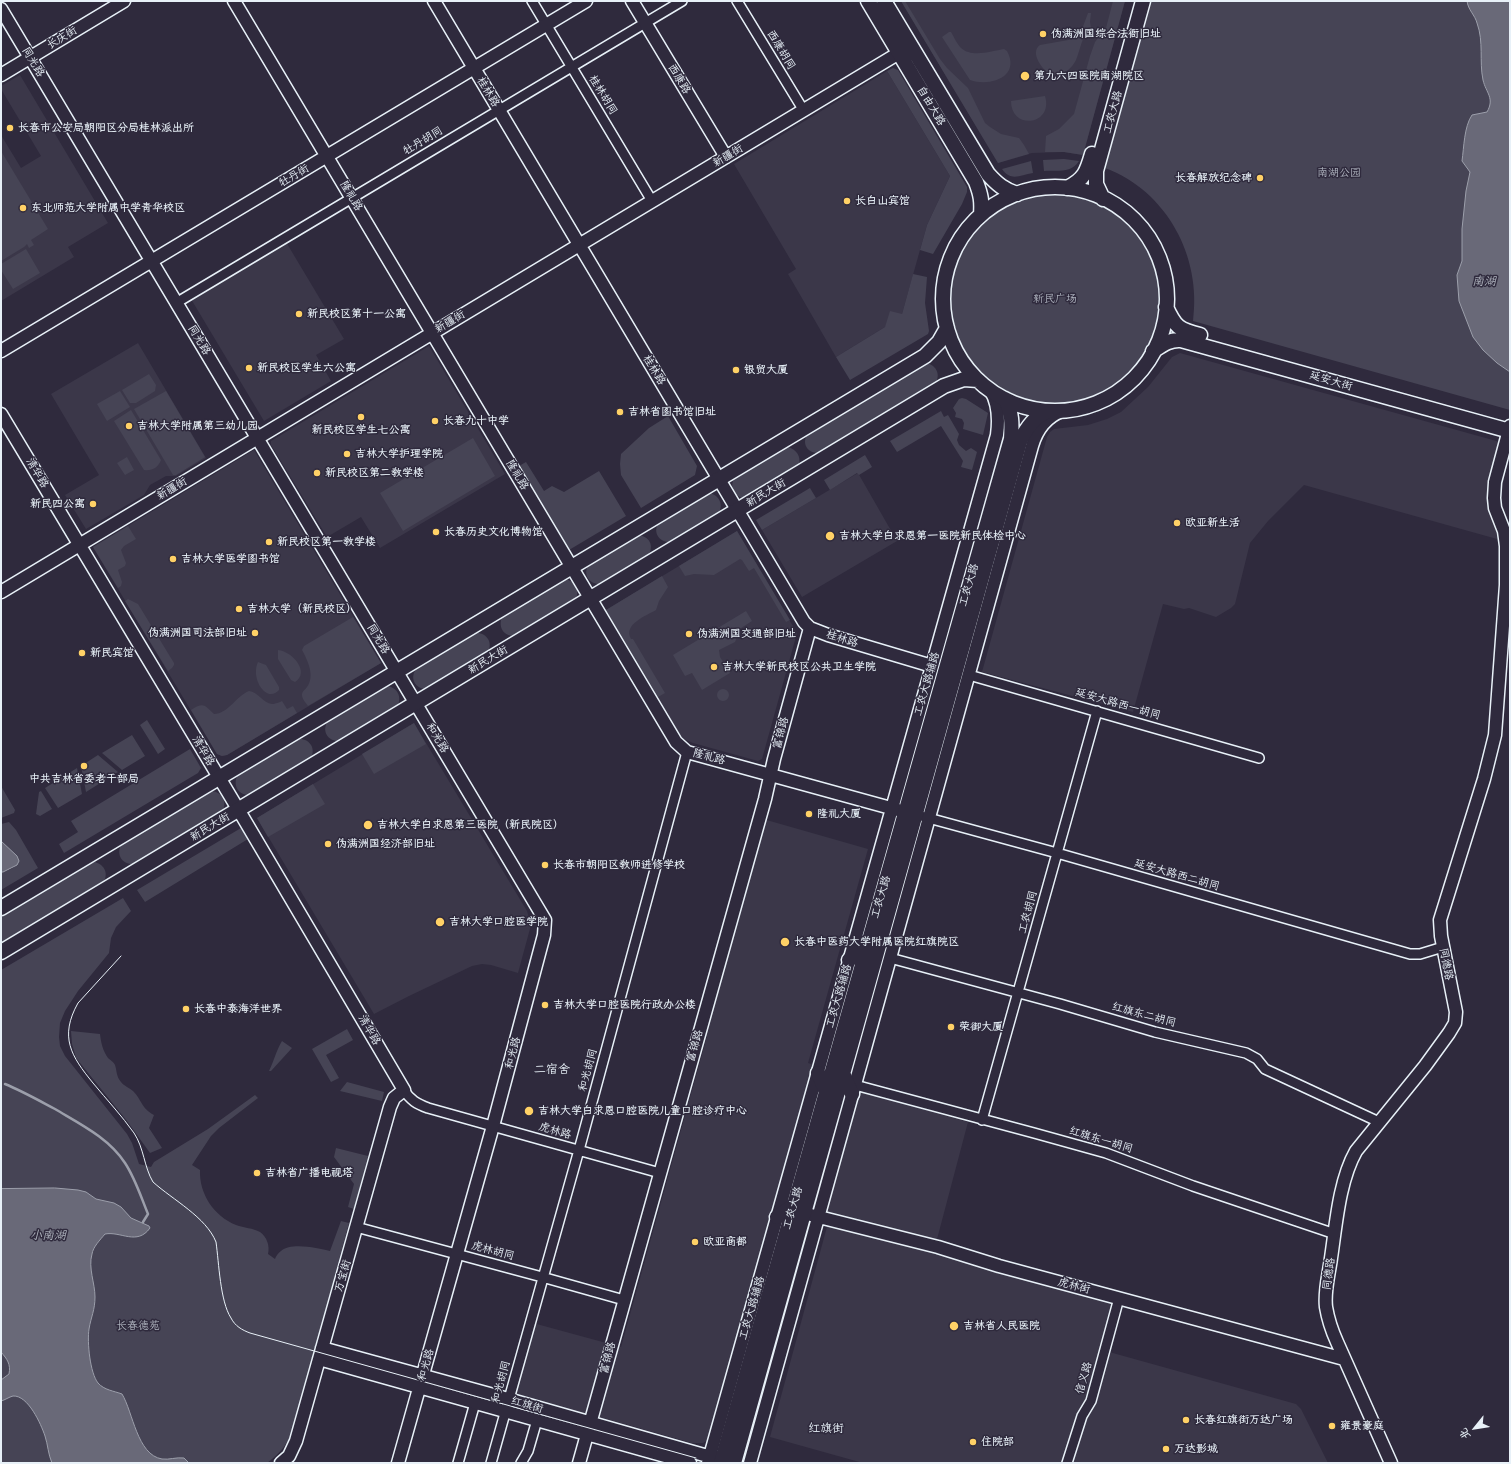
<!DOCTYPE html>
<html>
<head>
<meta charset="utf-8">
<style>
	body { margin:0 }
	#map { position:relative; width:1511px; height:1464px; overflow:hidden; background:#2f2a3d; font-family:"Playpen Sans","LXGW WenKai TC",sans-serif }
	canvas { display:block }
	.frame { position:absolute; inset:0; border:2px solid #e8f1f8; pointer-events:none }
	.north { position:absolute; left:1455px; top:1408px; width:40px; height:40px; -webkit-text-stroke:3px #2f2a3d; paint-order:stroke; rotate:240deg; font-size:11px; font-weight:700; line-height:16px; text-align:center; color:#e8f1f8 }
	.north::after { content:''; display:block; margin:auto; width:14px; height:18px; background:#e8f1f8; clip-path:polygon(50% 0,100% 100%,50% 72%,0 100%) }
</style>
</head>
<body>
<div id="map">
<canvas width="1511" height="1464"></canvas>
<div class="frame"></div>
<div class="north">北</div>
</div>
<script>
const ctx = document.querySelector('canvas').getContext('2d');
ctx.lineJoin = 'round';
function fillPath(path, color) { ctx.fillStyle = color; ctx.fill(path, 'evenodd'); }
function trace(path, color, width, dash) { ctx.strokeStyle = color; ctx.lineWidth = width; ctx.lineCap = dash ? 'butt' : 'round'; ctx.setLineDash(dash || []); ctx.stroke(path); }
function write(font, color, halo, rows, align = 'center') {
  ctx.font = font + ' "Playpen Sans","LXGW WenKai TC",sans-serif'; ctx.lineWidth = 3; ctx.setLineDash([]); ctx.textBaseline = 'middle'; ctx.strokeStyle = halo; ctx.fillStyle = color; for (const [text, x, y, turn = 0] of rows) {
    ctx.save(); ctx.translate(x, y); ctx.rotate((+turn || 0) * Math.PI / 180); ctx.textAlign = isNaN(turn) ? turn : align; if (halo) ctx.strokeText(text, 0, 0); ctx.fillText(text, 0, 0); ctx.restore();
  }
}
const built = new Path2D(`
	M901,1H1125L1083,155L1064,152L1032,153L1016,157L998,163Z
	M887,71L950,176L927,225L902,314L885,327L836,357L788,274L796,269L734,164Z
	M20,75L108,223L68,247L74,257L1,301V135L21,168L41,156L1,89V86Z
	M286,242L344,339L316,355L331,381L264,421L191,299Z
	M138,343L206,458L176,476H166L150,485L144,495L86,529L65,495L99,475L51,394Z
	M429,346L505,474L380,548L361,517L327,537L271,445V441Z
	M1180,353L1500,442L1488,490L1489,499L1498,530L1497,539L1304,485L1268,521L1250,543L1235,604L1231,608L1216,617L1189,608L1184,609L1163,604L1133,712L982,672L1047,437L1050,432L1054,429L1088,425L1107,419L1121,412L1148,387L1172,357Z
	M254,450L381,663L227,755L222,756L217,754L93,547Z
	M858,473L897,541L802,597L762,530Z
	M737,531L797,633L762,759L758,761L693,743L686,740L680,735L606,610Z
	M414,723L527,911L531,925L518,973L491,965L482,964L472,966L409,996L374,1014L257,818Z
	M763,819L868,849L808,1063L814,1065L710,1436L708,1440L703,1443H692L514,1393L533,1323L621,1347L707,1036L703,1034Z
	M858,1091L968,1122L936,1243L824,1214Z
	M828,1223L1115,1302L1102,1350L1296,1404L1301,1409L1328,1463H863L770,1437Z`);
const green = new Path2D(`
	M901,1H905L940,59L947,68L968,88L985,123L990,127L1001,134L1019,138L1024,145L1029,154L998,163Z
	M1113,1H1125L1083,155L1064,152H1045L1046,136L1059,129L1074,114L1090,56L1095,42L1106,28Z
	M1152,1H1510V410L1193,321C1202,257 1167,191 1105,168Z
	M1088,13H1091L1090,22L1091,28C1081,37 1081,48 1076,60C1072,68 1064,74 1057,78L1050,76C1043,69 1029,53 1040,45L1074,39L1081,32Z
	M949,32H951C954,37 957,44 961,48C972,58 992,51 1004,49L1007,51C1021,77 990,87 970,80L942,37Z
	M893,68L898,70L967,187V192L962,204L933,254L920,250L927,225L950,176L887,71Z
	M1045,96C1054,125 1011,131 1011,101Z
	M1,151L48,229L31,240L34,245L29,248L27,244L24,247L1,261Z
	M1064,159L1079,161C1071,174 1057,170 1044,171L1043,160Z
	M1031,161L1033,173C1020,175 1011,182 1002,169Z
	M951 299a104 104 0 1 1 208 0a104 104 0 1 1-208 0Z
	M26,249L40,273L13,289L1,270V264Z
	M913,274L927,277L925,303L929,331L928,334L850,380L836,357L885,327L890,311L902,314Z
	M927,363C937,366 941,375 935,384L820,453C807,454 801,443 808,433L923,364Z
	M149,374L156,385L155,391L136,403H130L122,390Z
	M120,391L130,407L107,421L97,404Z
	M166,391L205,457L176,475H173L134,409Z
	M962,398L966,399L988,413L983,435L963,429L964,423L962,419L955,417L956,413L953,408L959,399Z
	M131,410L161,460C158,468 152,471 144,470L114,421Z
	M941,411L944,417L948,415L959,434L957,440L959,445L966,451L971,448L977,452L972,470L961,467L963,461L941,426L897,452L890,441Z
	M668,416L697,466L695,475L641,508L621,475L620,464L621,454L649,428Z
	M473,438L495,476L403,531L380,493Z
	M788,447C797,450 801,456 799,465L747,498C735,499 728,487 735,477L784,448Z
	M865,455L872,467L859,475L857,473L830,490L824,480Z
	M127,457L134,470L125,475L117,463Z
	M526,462L544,491L552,486L564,492L599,471L626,516L569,550L567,548L519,468V466Z
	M810,488L816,498L762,530L756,520Z
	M710,493C720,496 724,505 718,515L671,542C659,543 652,532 659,522L706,494Z
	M128,526L136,539L124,546L121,550L126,563L125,566L118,570L122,582L121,586L118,588L93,547Z
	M737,531L790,620L786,622L754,568L749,571L742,560L740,559L714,575L694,574L685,576L679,566Z
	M640,535C651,538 654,547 648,556L601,584C589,585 582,574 589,564L636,536Z
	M662,576L668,587L659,601L656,610C646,616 623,624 631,639H633L665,693L658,697L606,610Z
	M562,579C575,579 581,590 575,600L516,636C503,637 497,626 503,615Z
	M128,599L138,604L174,663V665L172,668L168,671L125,601Z
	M746,611L752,621L741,628L735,642L719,650L720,657L730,673L702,690L692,673L685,676L673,655Z
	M353,617L381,663L308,706C306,703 302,699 302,695C302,691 305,690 307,687C315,676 308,661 302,650L304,646Z
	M475,633C487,632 494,643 487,654L428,689C416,690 409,679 416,669Z
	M278,650C294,652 310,673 295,682L291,680L278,659Z
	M258,662L266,665L279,687V690C267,704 250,679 258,662Z
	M385,686C397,686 403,697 397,707L340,741C328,742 321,731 328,721Z
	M717 695a6 6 0 1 1 12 0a6 6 0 1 1-12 0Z
	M249,691C258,692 263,703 272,704C275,704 280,702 282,701L287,709L293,706L297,713L227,755L222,756L217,754L191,710C204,702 204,705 214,714C228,714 236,696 249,691Z
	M147,720L165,749L158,754L140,725Z
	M414,723L426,744L374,774L362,754Z
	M132,735L145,756L122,770L102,753Z
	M298,739C310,738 317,749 310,760L251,795C238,796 232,785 238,774Z
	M190,749L201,768L198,773L64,853L59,844L78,832L71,821Z
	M98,755L118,772L86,792L81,766Z
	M77,768L82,794L58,808L45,788Z
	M313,784L325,804L268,837L257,818Z
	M1,786L15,810L14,813L1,818Z
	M41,791L52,809L40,816L36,814L39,792Z
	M210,791C222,791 228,802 222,812L134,864C122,865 115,854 122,843Z
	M9,822L16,830L38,868L1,890V872C7,871 18,867 19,861L17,856L1,841V824Z
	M241,828L248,839L145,902L137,890Z
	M95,862C105,865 109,874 103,883L1,945V915L87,864Z
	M123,898L131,911L116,927L111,938L109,953L78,991L65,1011L60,1023L59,1037L60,1046L65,1056L127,1134L132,1143L139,1164L151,1167L154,1162L208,1129L255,1095L258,1098L219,1128L211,1136L192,1165L200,1170C199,1194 214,1216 236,1225C244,1228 253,1228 260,1232C267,1237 270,1246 268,1254L275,1259C276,1256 278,1253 281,1251C291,1242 318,1248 330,1251L341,1221L349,1223L334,1278L336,1279L291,1436C284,1448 278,1455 267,1463H1V970Z
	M347,1029L353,1040L326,1055L339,1078L331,1082L312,1049Z
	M71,1031L100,1034C101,1043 103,1051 108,1058C110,1060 114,1062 115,1065C117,1071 116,1076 121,1082C124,1086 130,1088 133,1091C142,1100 141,1108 154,1115L149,1128L162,1148L150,1153L127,1121L76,1058L72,1044Z
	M282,1041L292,1048L271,1071H269C274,1061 276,1051 282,1041Z
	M347,1082L384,1092L382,1101L340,1091Z
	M336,1148L368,1156L354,1209L348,1207L354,1184L334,1157Z`);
const water = new Path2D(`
	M1467,1H1510V372L1497,363L1483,350L1473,337L1459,301L1457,275L1462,261V229L1466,191L1470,172L1462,161C1464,147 1464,127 1472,115L1487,112C1495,98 1486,93 1483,80C1479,61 1484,42 1477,23C1475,15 1468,10 1467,1Z
	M1,841L17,856L19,861L17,865L3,872H1Z
	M55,1188L78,1190L86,1192L96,1199L114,1203L121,1207L131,1218L149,1226L150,1228C137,1246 121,1231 105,1234C100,1240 93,1247 92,1254C88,1268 95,1283 95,1297C95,1310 91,1317 89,1329C87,1342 90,1373 98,1383C104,1390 114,1391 122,1394C133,1412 137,1455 162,1459C169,1460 176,1457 184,1458L189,1463H52C48,1454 48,1445 45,1436C41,1424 28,1395 13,1396C9,1397 5,1400 1,1401V1380L9,1374C11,1364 7,1359 1,1352V1189Z`);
const stream = new Path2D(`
	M5,1084C22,1091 38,1100 55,1109C80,1124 109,1138 125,1163C135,1178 141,1197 148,1214L143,1222`);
const street = new Path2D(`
	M532,1L652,201
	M737,1L804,111
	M176,303L682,1
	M969,675L1259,758
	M910,813L1057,853L1410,954H1420L1443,947
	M890,958L1060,1004L1155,1032L1246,1053L1257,1059L1265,1069L1379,1122
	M855,1085L1034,1133L1106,1153L1193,1186L1335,1234
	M404,1090C410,1100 417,1104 428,1108L660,1173
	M982,1120L1097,711
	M356,1227L542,1277L624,1300
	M458,1463L475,1403
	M491,1463L579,1150L687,752
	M521,1463L528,1451L537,1420
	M1067,1463L1082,1416L1091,1401L1119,1298`);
const secondary = new Path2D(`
	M234,1L676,742L687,752L898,810
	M434,1L804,622L810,628L828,635L932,666
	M632,1L726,157
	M1,9L545,920L544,935L493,1126L398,1463
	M1,75L124,1
	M1,351L586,1
	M1,414L238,809L404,1090L394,1098L390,1107L296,1441L289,1456L281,1463
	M1,592L899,53
	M811,1215L938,1247L999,1266L1344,1359
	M322,1348L508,1399L718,1459
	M319,1359L690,1463
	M579,1463L765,799L774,759L810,628
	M708,1463L997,435C999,420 999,405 991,391
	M750,1463L1032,446C1037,429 1046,417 1062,411
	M1391,1463L1337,1342C1332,1331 1328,1319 1326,1307C1324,1291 1329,1274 1331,1258C1336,1225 1339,1181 1356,1151L1425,1066L1449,1033L1455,1023L1456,1012L1441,936L1440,920L1484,779L1495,735L1506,585V546L1504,531L1495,508L1494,498L1495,482L1510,426`);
const primary = new Path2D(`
	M868,1L976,182C981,195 982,201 981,215
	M884,1L988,174C997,184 1004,190 1017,194
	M943 299a112 112 0 1 1 224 0a112 112 0 1 1-224 0Z
	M1067,188C1085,179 1087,171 1092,154
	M1103,199L1096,184V171L1143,1
	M1166,307C1175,327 1179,330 1200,335
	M1153,351C1162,345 1170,339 1181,340L1510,431
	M1,908L925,356L939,342L947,328
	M1,952L944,386L964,379L978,380
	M849,960L868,943
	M818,1073L826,1092
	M843,1073L852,1094
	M777,1217L794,1205
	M721,1463L1011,439C1012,424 1012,412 1005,399
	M734,1463L1020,442C1026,428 1034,417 1048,411`);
const tram = new Path2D(`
	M121,956L78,1003C59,1037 71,1056 93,1083C107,1100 122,1116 134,1133C144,1148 144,1167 153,1182C173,1200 206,1217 216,1242C219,1263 220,1301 231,1318C235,1326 242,1330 250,1333L696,1458`);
const markers = [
	[1043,34,4,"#ffd166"],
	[1025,76,5,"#ffd166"],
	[10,128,4,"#ffd166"],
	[1260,178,4,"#ffd166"],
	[847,201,4,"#ffd166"],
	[23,208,4,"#ffd166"],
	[299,314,4,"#ffd166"],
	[249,368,4,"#ffd166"],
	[736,370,4,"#ffd166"],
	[620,412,4,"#ffd166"],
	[361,417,4,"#ffd166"],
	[435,421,4,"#ffd166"],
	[129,426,4,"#ffd166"],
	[347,454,4,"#ffd166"],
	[317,473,4,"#ffd166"],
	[93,504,4,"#ffd166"],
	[1177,523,4,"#ffd166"],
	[436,532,4,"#ffd166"],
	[830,536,5,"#ffd166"],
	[269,542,4,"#ffd166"],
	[173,559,4,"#ffd166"],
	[239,609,4,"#ffd166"],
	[255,633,4,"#ffd166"],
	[689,634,4,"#ffd166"],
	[82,653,4,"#ffd166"],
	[714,667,4,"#ffd166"],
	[84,766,4,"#ffd166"],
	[809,814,4,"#ffd166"],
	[368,825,5,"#ffd166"],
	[328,844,4,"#ffd166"],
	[545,865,4,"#ffd166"],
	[440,922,5,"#ffd166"],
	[785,942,5,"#ffd166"],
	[545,1005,4,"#ffd166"],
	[186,1009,4,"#ffd166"],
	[951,1027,4,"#ffd166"],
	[529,1111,5,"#ffd166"],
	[257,1173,4,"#ffd166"],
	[695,1242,4,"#ffd166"],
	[954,1326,5,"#ffd166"],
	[1186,1420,4,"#ffd166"],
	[1332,1426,4,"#ffd166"],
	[973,1442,4,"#ffd166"],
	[1166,1449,4,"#ffd166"]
];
const poiNames = [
	["伪满洲国综合法衙旧址",1051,34],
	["第九六四医院南湖院区",1034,76],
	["长春市公安局朝阳区分局桂林派出所",18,128],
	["长春解放纪念碑",1252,178,"right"],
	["长白山宾馆",855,201],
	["东北师范大学附属中学青华校区",31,208],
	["新民校区第十一公寓",307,314],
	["新民校区学生六公寓",257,368],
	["银贸大厦",744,370],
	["吉林省图书馆旧址",628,412],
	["长春九十中学",443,421],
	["吉林大学附属第三幼儿园",137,426],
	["新民校区学生七公寓",361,430,"center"],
	["吉林大学护理学院",355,454],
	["新民校区第二教学楼",325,473],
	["新民四公寓",85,504,"right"],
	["欧亚新生活",1185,523],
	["长春历史文化博物馆",444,532],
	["吉林大学白求恩第一医院新民体检中心",839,536],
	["新民校区第一教学楼",277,542],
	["吉林大学医学图书馆",181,559],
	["吉林大学（新民校区）",247,609],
	["伪满洲国司法部旧址",247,633,"right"],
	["伪满洲国交通部旧址",697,634],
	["新民宾馆",90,653],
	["吉林大学新民校区公共卫生学院",722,667],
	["中共吉林省委老干部局",84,779,"center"],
	["隆礼大厦",817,814],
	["吉林大学白求恩第三医院（新民院区）",377,825],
	["伪满洲国经济部旧址",336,844],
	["长春市朝阳区教师进修学校",553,865],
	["吉林大学口腔医学院",449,922],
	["长春中医药大学附属医院红旗院区",794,942],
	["吉林大学口腔医院行政办公楼",553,1005],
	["长春中泰海洋世界",194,1009],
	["荣御大厦",959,1027],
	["吉林大学白求恩口腔医院儿童口腔诊疗中心",538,1111],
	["吉林省广播电视塔",265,1173],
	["欧亚商都",703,1242],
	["吉林省人民医院",963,1326],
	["长春红旗街万达广场",1194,1420],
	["雍景豪庭",1340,1426],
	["住院部",981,1442],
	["万达影城",1174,1449]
];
const streetNames = [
	["长庆街",62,38,-31],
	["西康胡同",781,50,59],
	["同光路",33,62,59],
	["西康路",679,79,59],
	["桂林路",488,92,59],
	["桂林胡同",603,95,59],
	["自由大路",931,106,59],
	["工农大路",1113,112,-75],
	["牡丹胡同",423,141,-31],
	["新疆街",728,156,-31],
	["牡丹街",294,176,-31],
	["隆礼路",351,196,59],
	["新疆街",450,322,-31],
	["同光路",199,340,59],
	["桂林路",654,370,59],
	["延安大街",1331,381,16],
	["清华路",37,473,59],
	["隆礼路",517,475,59],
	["新疆街",172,489,-31],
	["新民大街",766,493,-31],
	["工农大路",969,585,-74],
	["同光路",378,639,59],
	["桂林路",842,639,18],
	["新民大街",488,660,-31],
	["工农大路辅路",927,684,-74],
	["延安大路西一胡同",1118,704,16],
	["富锦路",781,733,-75],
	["和光路",437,738,59],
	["清华路",203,751,59],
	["隆礼路",709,757,15],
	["新民大街",210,827,-31],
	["延安大路西二胡同",1177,875,16],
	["工农大路",881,897,-74],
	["工农胡同",1028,912,-75],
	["同德路",1446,964,79],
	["工农大路辅路",839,996,-74],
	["红旗东二胡同",1144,1015,15],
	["清华路",369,1030,60],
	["富锦路",695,1046,-74],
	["和光路",513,1053,-75],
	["和光胡同",588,1070,-75],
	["虎林路",555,1131,16],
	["红旗东一胡同",1101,1140,17],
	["工农大路",793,1208,-74],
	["虎林胡同",493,1251,15],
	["同德路",1329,1274,-82],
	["万宝街",343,1276,-74],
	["虎林街",1074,1286,15],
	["工农大路辅路",752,1308,-74],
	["富锦路",608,1358,-75],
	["和光路",426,1365,-74],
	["信义路",1084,1378,-74],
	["和光胡同",501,1382,-75],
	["红旗街",527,1405,16]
];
const parkNames = [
	["南湖公园",1339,173],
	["新民广场",1055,299],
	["长春德苑",138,1326]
];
const waterNames = [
	["南湖",1484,282],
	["小南湖",48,1236]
];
const neighbourhoodNames = [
	["二宿舍",552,1070],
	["红旗街",826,1429]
];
fillPath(built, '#3b3749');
fillPath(green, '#464455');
fillPath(water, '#696978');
trace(water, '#9c9fab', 1);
trace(stream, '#9c9fab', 2.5);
trace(street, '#e8f1f8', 12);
trace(secondary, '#e8f1f8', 15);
trace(primary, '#e8f1f8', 17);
trace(street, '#2f2a3d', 9);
trace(secondary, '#2f2a3d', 12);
trace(primary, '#2f2a3d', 14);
trace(tram, '#e8f1f8', 1);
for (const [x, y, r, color] of markers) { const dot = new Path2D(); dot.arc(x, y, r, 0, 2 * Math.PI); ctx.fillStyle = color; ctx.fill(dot); trace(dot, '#2f2a3d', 1.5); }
write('bold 11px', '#e8f1f8', '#2f2a3d', poiNames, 'left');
write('11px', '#e8f1f8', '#2f2a3d', streetNames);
write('11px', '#afb4bf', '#2f2a3d', parkNames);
write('italic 12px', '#afb4be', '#2f2a3d', waterNames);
write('12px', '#e8f1f8', '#2f2a3d', neighbourhoodNames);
</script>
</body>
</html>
